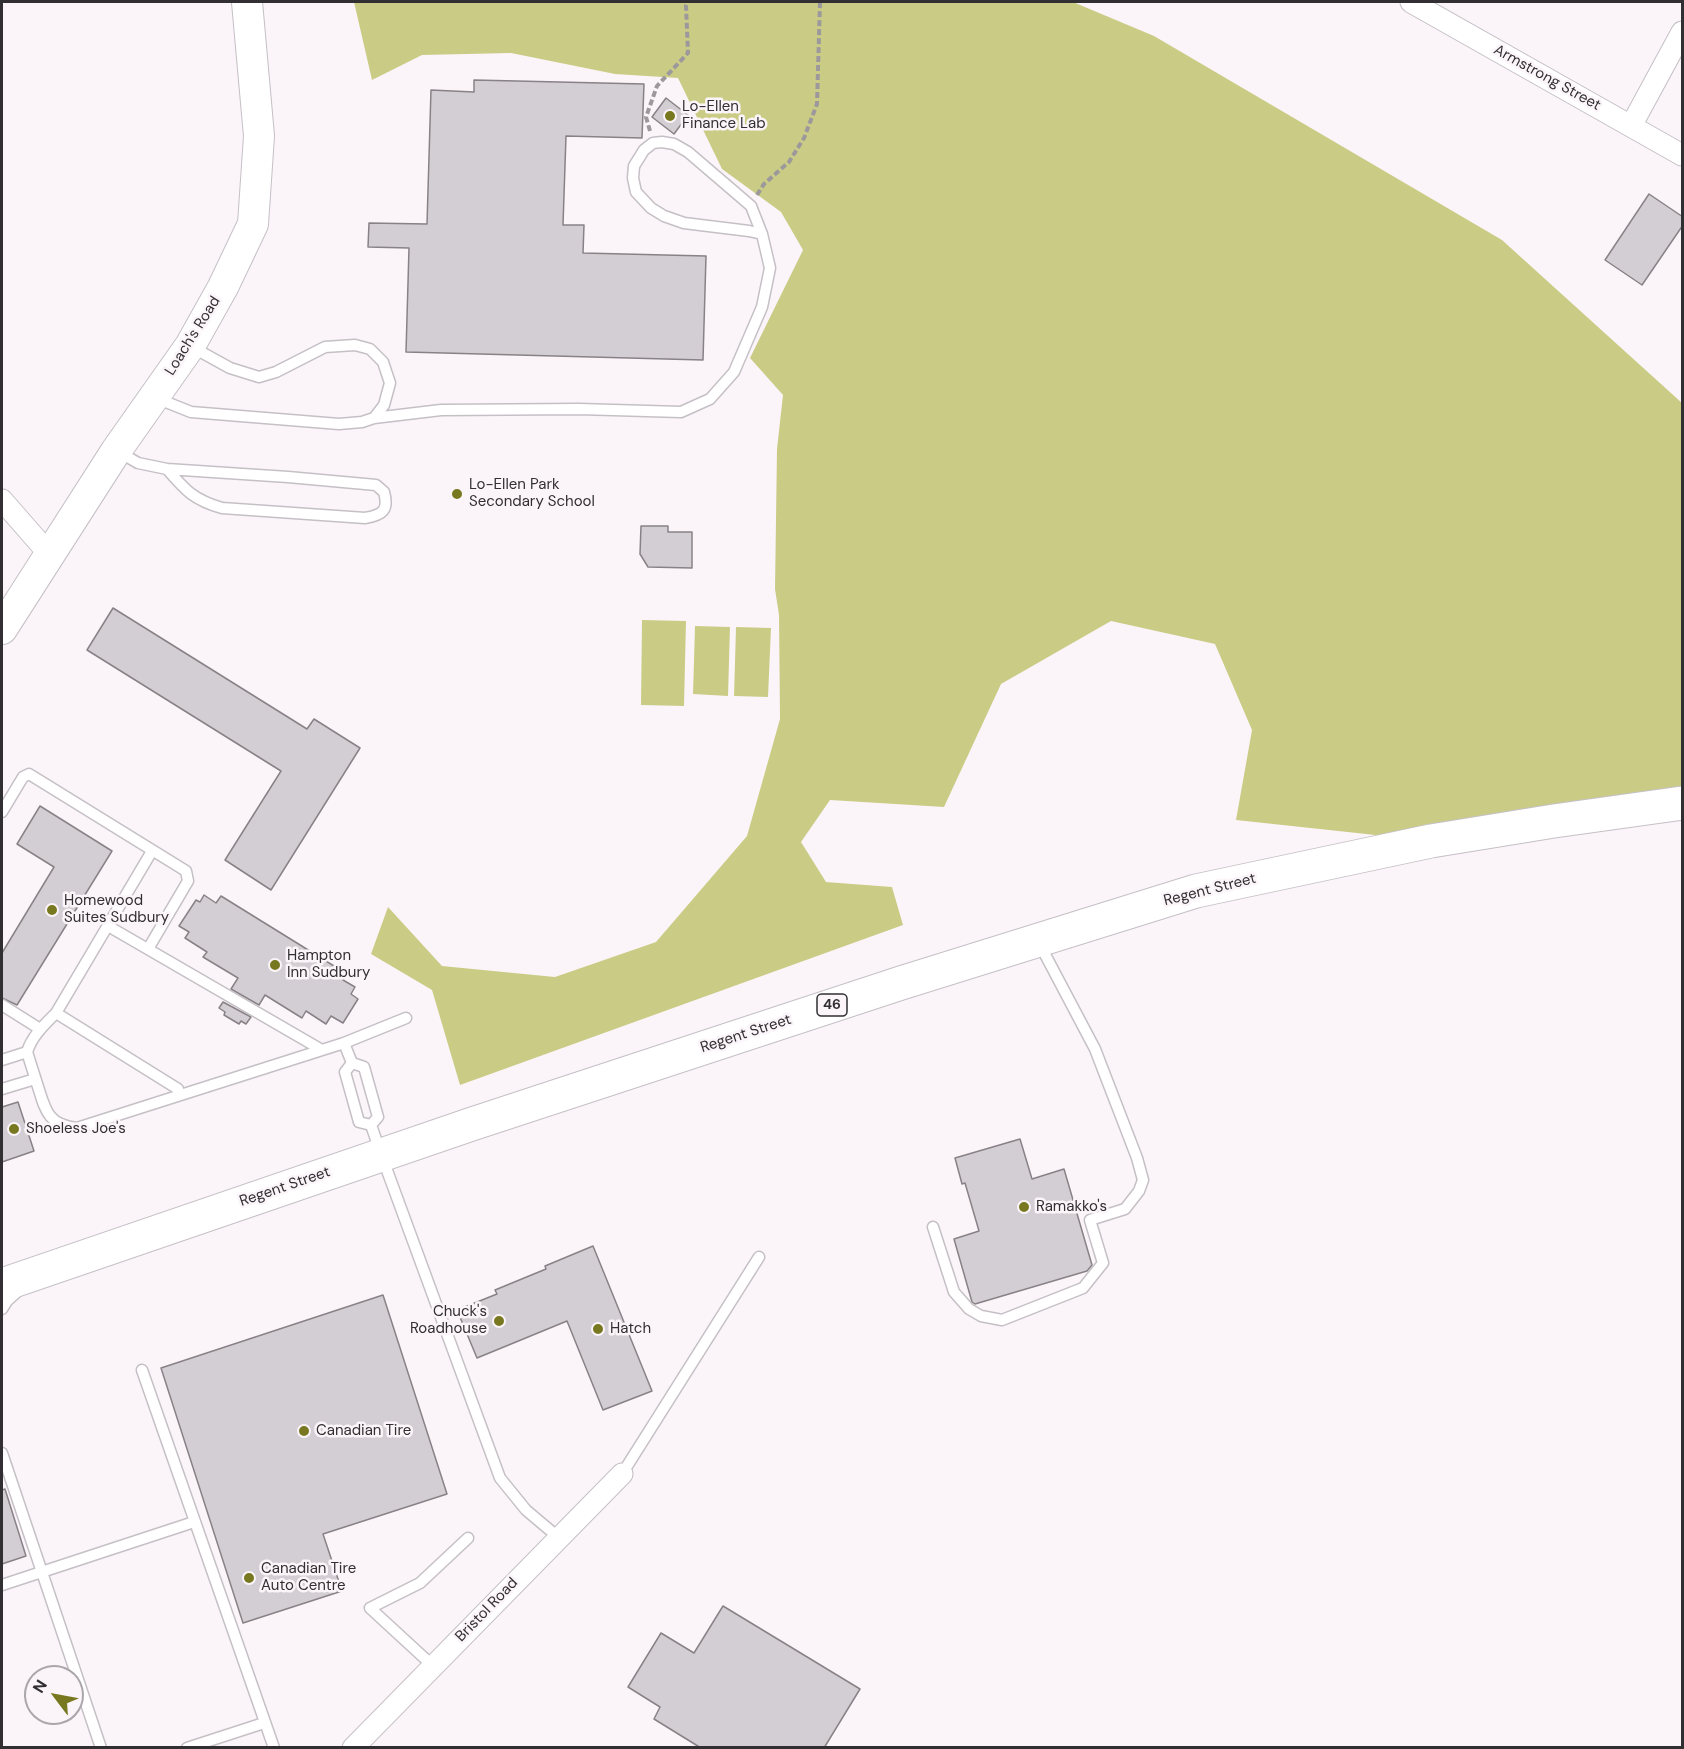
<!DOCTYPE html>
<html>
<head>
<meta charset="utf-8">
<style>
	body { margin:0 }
	#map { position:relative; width:1684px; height:1749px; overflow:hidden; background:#fbf5fa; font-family:"DM Sans",sans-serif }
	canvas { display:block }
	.frame { position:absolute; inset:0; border:3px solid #312f31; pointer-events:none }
	.north { position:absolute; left:24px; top:1665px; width:60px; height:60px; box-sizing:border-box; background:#fbf5fa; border:2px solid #aaa6aa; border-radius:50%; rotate:302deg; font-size:16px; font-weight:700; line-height:24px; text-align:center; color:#312f31 }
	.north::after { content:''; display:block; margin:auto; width:21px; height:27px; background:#77781f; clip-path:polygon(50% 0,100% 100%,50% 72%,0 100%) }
</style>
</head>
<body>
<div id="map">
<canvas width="1684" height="1749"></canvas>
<div class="frame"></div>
<div class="north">N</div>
</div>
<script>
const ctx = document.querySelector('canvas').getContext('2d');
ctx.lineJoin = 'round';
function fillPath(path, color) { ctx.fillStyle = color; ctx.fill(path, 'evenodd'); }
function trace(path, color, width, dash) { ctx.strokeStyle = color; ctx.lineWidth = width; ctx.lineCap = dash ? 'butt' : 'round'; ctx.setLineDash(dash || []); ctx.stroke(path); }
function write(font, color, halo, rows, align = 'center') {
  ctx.font = font + ' "DM Sans",sans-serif'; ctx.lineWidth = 5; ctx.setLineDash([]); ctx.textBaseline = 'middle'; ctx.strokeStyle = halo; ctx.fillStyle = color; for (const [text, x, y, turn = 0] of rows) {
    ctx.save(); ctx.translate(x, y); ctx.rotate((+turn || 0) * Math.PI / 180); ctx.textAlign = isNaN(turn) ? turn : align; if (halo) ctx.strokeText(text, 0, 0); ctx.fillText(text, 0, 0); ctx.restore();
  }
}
const green = new Path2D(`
	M354,2H1073L1154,36L1502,240L1682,403V803L1431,841L1236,820L1252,730L1215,644L1111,621L1001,684L944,807L830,800L801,842L826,882L892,887L903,925L460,1085L432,990L371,954L388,907L442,966L555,977L656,942L747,836L780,719L779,615L775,589L777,449L783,395L750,358L803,250L781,212L722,169L678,78L615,74L511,53L422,55L372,80Z
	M642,620L686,621L684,706L641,705Z
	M695,626L730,627L728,696L693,694Z
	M736,627L771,628L768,697L734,696Z`);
const building = new Path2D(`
	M474,80L644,84L642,138L566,136L563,225H584L583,253L706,256L703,360L406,352L409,248L368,247L369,223L427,224L431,90L474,92Z
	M666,98L688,115L674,134L652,117Z
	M1649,194L1683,217V225L1642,285L1605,260Z
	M641,526H668V532H692V568L648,567L640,554Z
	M113,608L307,729L314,719L360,748L271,890L225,860L281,771L87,650Z
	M40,806L112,851L17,1005L2,998V953L54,867L17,844Z
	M204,895L216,903L221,896L347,974L343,980L355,987L351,994L358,999L343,1023L331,1016L326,1024L306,1011L302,1018L265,995L259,1005L231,989L238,978L203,957L207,952L185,938L189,932L179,926L196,900L200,902Z
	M223,1002L251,1017L246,1024L241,1021L239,1024L224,1015L225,1012L219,1008Z
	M18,1102L34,1151L2,1162V1107Z
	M1020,1139L1032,1179L1064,1169L1092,1265L1087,1271L975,1304L972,1302L954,1239L979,1231L965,1183L962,1184L955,1158Z
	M593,1246L652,1391L603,1410L567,1321L477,1358L457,1310L497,1294L495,1290L546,1269L545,1266Z
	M383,1295L447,1494L323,1534L342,1591L243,1623L161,1368Z
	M5,1489L26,1556L2,1564V1490Z
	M723,1606L860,1689L824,1748H701L654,1719L660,1707L628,1687L661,1633L694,1653Z`);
const path = new Path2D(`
	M650,131L646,117L657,86L688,53L686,6L688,2
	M757,195L764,184L789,162L804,138L817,104L820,2`);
const lane = new Path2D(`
	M156,398L191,412L339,424L362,422L374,418L384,405L390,383L383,362L370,349L355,345L325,347L276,372L259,377L230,368L192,347
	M374,418L441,410L579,409L681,412L710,399L734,372L762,307L770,268L762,234L751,206L688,152L674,144L662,142L653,143L644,150L634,166L633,178L636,192L651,208L664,216L684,223L749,231L762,234
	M119,452L138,463L167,469L288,477L376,485L384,492C389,510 383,515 365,518L222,508C194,500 186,491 167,469
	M2,812L23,777L29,774L186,871L188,881L148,949
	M152,851L56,1013C44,1025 32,1036 27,1052C31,1065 35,1077 39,1090C46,1113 50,1125 77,1128L344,1043
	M108,926L322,1050
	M2,1005L40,1029
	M56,1013L178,1089L179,1095
	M2,1060L27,1052
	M352,1063L344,1043L406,1018
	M352,1063L345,1072L359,1122L371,1125
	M352,1063L364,1067L378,1117L371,1125
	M2,1089L35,1079
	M371,1125L381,1154L500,1478L526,1510L558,1537
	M933,1227L954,1292L969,1309L981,1316L1002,1320L1083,1288L1103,1263L1090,1220L1125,1209L1139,1191L1143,1180L1137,1158L1095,1049L1039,943
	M2,1309L7,1301L17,1292
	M142,1370L274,1748
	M2,1453L101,1748
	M622,1474L759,1257
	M2,1585L194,1522
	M433,1666L370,1608L420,1583L468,1538
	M187,1748L264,1723`);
const street = new Path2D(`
	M1411,2L1682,155
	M1631,126L1682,32
	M2,500L50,555
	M353,1748L622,1474`);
const secondary = new Path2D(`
	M2,629L116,451L190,346L223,287L253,224L259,136L247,2`);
const primary = new Path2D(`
	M2,1285L472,1124L901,983L1196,891L1431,841L1554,821L1682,803`);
const markers = [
	[670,116,6,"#77781f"],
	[457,494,6,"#77781f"],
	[52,910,6,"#77781f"],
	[275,965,6,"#77781f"],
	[14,1129,6,"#77781f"],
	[1024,1207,6,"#77781f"],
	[499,1321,6,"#77781f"],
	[598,1329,6,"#77781f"],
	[304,1431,6,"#77781f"],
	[249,1578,6,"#77781f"]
];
const shields = [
	[832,1005,30]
];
const shieldNames = [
	["46",832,1005]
];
const streetNames = [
	["Armstrong Street",1547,78,29],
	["Loach's Road",193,336,-58],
	["Regent Street",1210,890,-14],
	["Regent Street",746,1034,-18],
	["Regent Street",285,1187,-19],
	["Bristol Road",487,1610,-46]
];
const poiNames = [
	["Lo-Ellen",682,107],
	["Finance Lab",682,124],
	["Lo-Ellen Park",469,485],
	["Secondary School",469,502],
	["Homewood",64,901],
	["Suites Sudbury",64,918],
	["Hampton",287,956],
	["Inn Sudbury",287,973],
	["Shoeless Joe's",26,1129],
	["Ramakko's",1036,1207],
	["Chuck's",487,1312,"right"],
	["Roadhouse",487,1329,"right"],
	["Hatch",610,1329],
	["Canadian Tire",316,1431],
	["Canadian Tire",261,1569],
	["Auto Centre",261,1586]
];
fillPath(green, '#cacc86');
fillPath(building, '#d3ced3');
trace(building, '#888287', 1.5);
trace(lane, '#c5c0c5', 13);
trace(street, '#c5c0c5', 23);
trace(secondary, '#c5c0c5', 32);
trace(primary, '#c5c0c5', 35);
trace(path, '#9c989b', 4, [6, 3]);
trace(lane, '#fff', 10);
trace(street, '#fff', 21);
trace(secondary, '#fff', 30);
trace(primary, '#fff', 33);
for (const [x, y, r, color] of markers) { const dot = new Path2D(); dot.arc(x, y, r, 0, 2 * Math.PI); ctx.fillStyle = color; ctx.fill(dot); trace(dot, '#fbf5fa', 2); }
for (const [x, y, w] of shields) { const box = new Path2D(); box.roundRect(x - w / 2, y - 11, w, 22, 4.5); ctx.fillStyle = '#fbf5fa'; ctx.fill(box); trace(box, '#312f31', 1.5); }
write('bold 14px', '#312f31', null, shieldNames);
write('15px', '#312f31', '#fbf5fa', streetNames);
write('15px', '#312f31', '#fbf5fa', poiNames, 'left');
</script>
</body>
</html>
